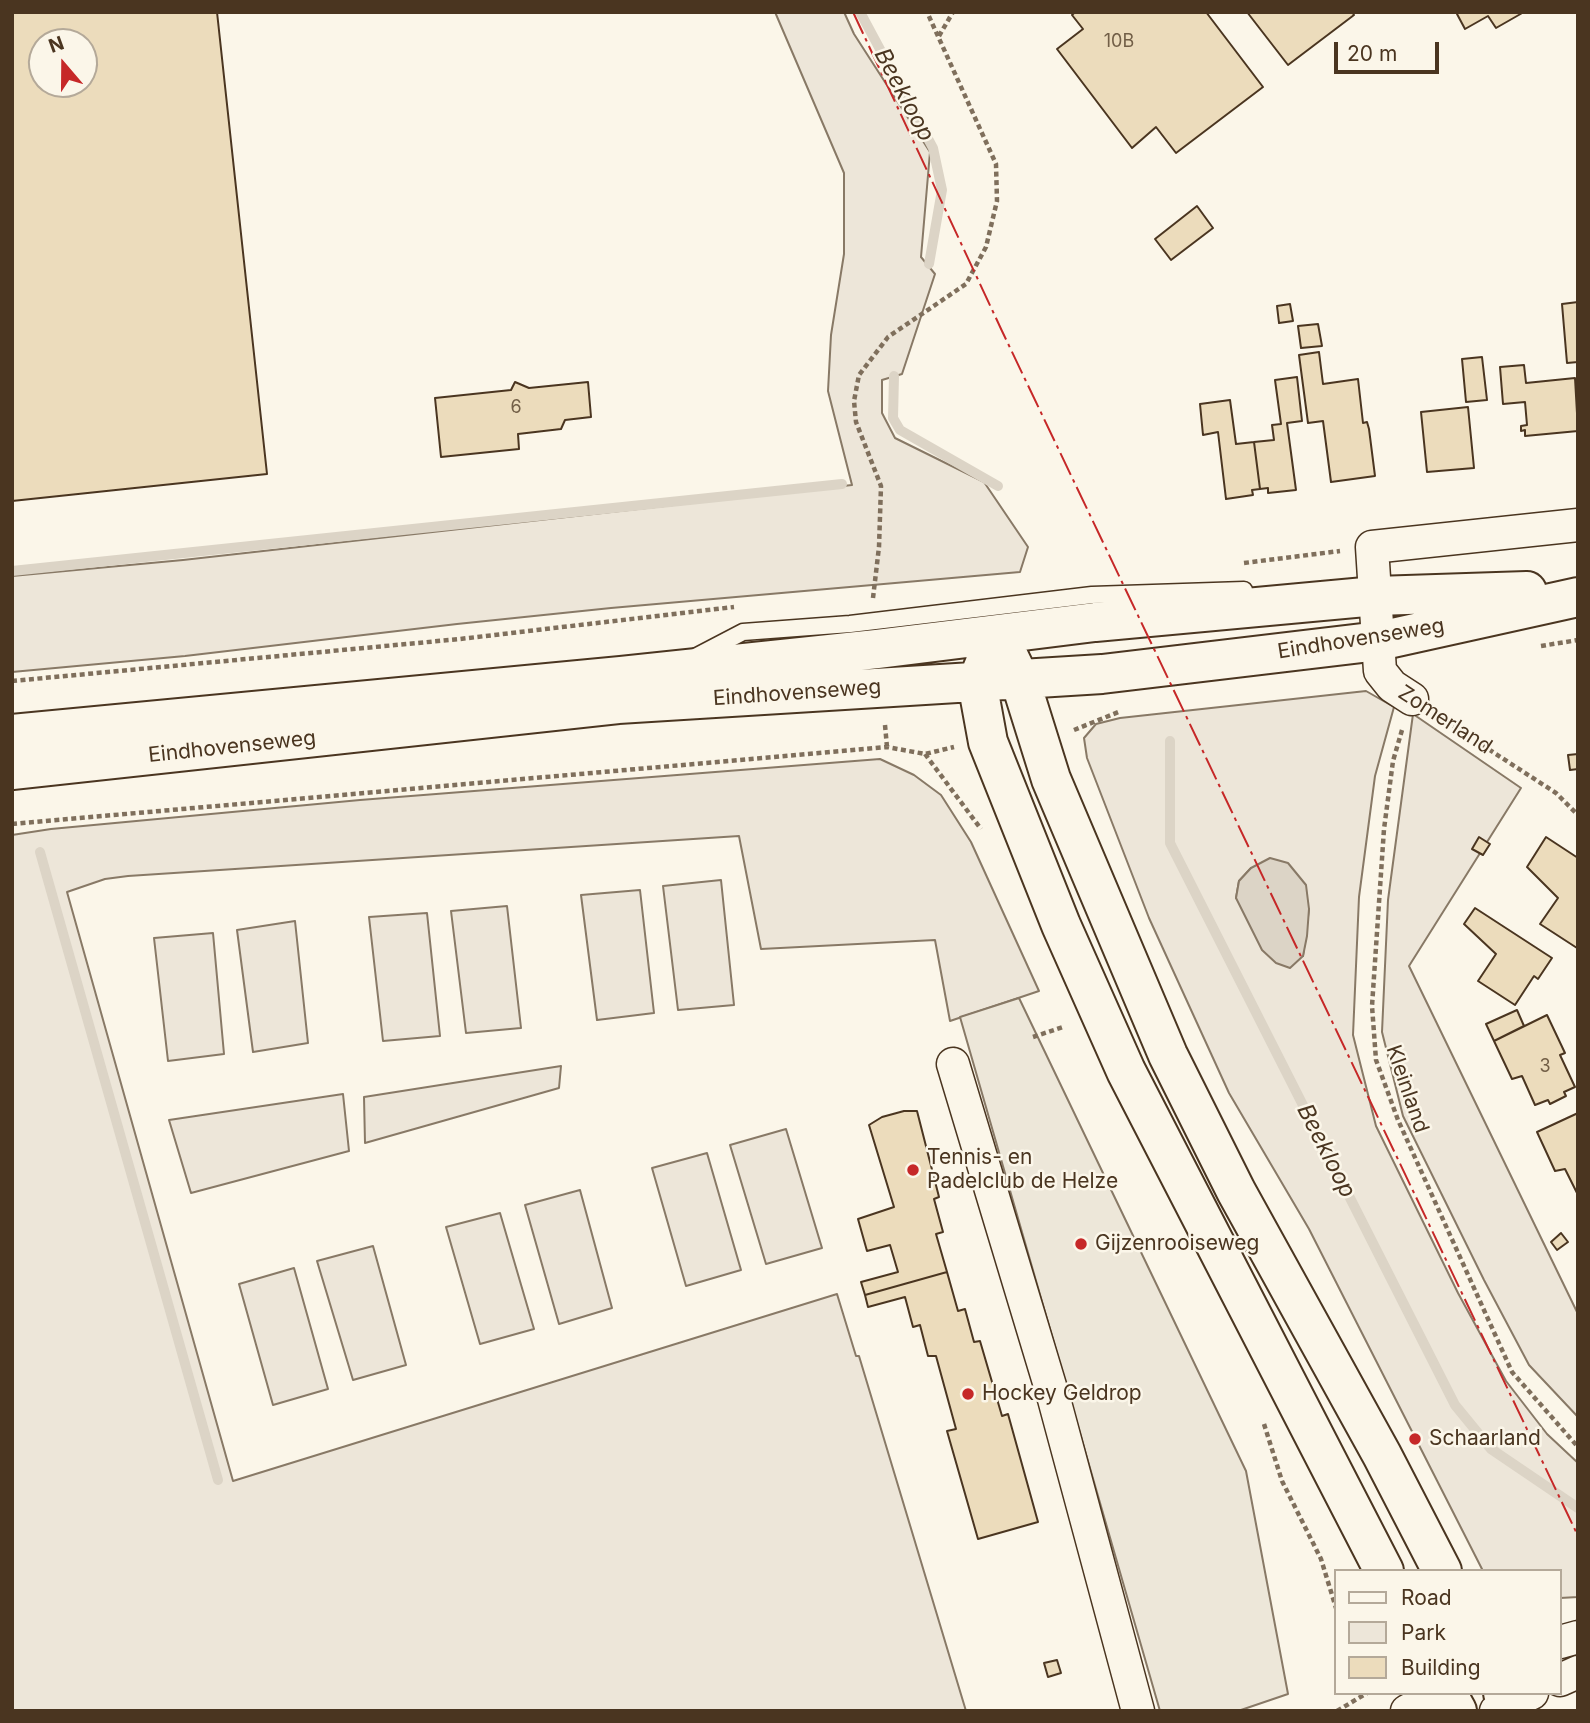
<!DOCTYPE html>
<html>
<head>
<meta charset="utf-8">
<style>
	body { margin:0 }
	#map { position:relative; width:1590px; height:1723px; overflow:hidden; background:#fbf6e9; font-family:Inter,sans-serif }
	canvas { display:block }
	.frame { position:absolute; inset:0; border:14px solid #4a3520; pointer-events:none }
	.legend { position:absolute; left:1334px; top:1569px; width:228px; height:126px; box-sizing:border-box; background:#fbf6e9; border:2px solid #b4a999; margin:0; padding:9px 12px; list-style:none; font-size:21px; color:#4a3520 }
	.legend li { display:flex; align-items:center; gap:14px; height:35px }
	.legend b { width:35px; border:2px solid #b4a999 }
	.north { position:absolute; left:28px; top:28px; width:70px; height:70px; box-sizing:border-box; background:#fbf6e9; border:2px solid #b4a999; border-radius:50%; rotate:340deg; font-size:19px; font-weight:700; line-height:28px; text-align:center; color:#4a3520 }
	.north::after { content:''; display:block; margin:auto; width:24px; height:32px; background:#c62828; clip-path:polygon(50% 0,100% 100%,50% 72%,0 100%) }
	.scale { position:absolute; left:1334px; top:42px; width:105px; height:32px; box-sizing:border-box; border:4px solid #4a3520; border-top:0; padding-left:9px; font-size:21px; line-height:24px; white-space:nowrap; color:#4a3520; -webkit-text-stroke:5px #fbf6e9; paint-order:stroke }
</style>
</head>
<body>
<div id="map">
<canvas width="1590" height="1723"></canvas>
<div class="frame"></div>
<ul class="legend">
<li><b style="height:9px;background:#fbf6e9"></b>Road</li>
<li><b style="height:19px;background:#ede6d9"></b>Park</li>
<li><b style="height:19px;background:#ecdcbc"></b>Building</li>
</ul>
<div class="north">N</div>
<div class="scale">20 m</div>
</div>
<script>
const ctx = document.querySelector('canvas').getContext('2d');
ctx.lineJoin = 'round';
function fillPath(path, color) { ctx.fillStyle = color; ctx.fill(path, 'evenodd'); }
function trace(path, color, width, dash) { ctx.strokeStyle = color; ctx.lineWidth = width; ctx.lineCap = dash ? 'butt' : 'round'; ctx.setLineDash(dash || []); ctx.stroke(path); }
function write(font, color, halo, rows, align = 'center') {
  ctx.font = font + ' Inter,sans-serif'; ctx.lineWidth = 5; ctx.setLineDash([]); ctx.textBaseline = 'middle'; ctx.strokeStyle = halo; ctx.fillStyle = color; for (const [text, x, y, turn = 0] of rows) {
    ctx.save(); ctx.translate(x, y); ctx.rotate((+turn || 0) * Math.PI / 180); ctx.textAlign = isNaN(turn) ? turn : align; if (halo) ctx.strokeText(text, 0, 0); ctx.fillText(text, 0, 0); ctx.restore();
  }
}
const green = new Path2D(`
	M775,12H844L854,34L930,152L921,257L935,274L902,374L882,380V413L895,438L984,482L1028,547L1020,572L611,608L457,624L185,656L12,672V576L183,560L852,485L828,391L831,335L844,254V173Z
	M1366,691L1394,707L1375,776L1359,897L1353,1035L1376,1126L1458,1293L1506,1381L1547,1434L1578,1463V1597L1560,1598V1571H1483L1309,1229L1229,1093L1149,918L1087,758L1084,738L1096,724L1120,718ZM1251,868L1309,909L1303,956L1236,898L1239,881Z
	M1413,714L1521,788L1409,966L1578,1314V1417L1529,1365L1484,1280L1403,1116L1382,1032L1388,900Z
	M880,759L914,775L941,795L971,842L1039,991L950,1021L935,940L761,949L739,836L128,876L105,879L67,892L233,1481L837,1294L856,1356H859L966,1711H12V835L51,829L360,800Z
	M721,880L734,1005L678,1010L663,886Z
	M640,890L654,1013L597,1020L581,895Z
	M507,906L521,1028L466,1033L451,911Z
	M427,913L440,1036L383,1041L369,917Z
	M295,921L308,1043L253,1052L237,930Z
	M213,933L224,1054L168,1061L154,938Z
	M561,1066L559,1088L365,1143L364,1097Z
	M343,1094L349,1151L191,1193L169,1120Z
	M786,1129L822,1248L766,1264L730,1145Z
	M707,1153L741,1270L686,1286L652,1168Z
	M580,1190L612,1308L559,1324L525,1205Z
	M500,1213L534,1329L480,1344L446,1227Z
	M373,1246L406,1365L353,1380L317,1261Z
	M294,1268L328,1389L273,1405L239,1284Z`);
const parking = new Path2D(`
	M1019,998L1246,1471L1288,1694L1238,1711H1160L960,1017Z`);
const water = new Path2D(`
	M1270,858L1288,863L1306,885L1309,909L1307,936L1303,956L1290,968L1276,963L1262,950L1236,898L1239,881L1251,868Z`);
const stream = new Path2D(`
	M860,12L933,148L942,190L929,264
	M894,376L893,418L900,430L998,486
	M12,571L842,484
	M1170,741V843L1455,1405L1491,1449L1578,1508
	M40,852L218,1480`);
const building = new Path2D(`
	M12,12H217L267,474L12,501ZM42,42H84V84H42Z
	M1075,12H1206L1263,87L1176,153L1156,127L1132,148L1057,49L1083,29L1072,15Z
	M1247,12H1352L1354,15L1288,65Z
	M1460,12H1524L1496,28L1488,16L1465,29L1457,14Z
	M1197,206L1213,228L1171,260L1155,239Z
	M1578,302V362L1567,363L1562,304Z
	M1290,304L1293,321L1279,323L1277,306Z
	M1318,324L1322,346L1301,348L1298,326Z
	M1319,352L1323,384L1358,379L1363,423L1367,422L1369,429L1375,476L1331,482L1323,421L1308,423L1299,355Z
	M1482,357L1487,400L1466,402L1462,359Z
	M1524,365L1526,383L1575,378L1578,431L1525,436V430L1521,431V426L1527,425L1525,402L1503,404L1500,367Z
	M1297,377L1302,421L1287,423L1296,490L1268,493V488L1260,489L1254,442L1274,440L1272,425L1281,424L1275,380Z
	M515,382L529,388L588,382L591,417L565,420L561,429L518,434L519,449L441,457L435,398L511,390Z
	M1230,400L1236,444L1254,442L1260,489L1252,490L1253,495L1226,499L1218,432L1203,435L1200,404Z
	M1468,407L1474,468L1427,472L1421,412Z
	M1578,754V769L1570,770L1568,755Z
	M1479,837L1490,844L1483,855L1472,849Z
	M1546,837L1578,858L1577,948L1540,924L1558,898L1527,867Z
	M1475,908L1552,958L1538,979L1534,976L1515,1005L1478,981L1496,954L1464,924Z
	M1517,1010L1524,1026L1494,1041L1486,1024Z
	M1547,1015L1565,1053L1560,1055L1575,1087L1564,1092L1566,1096L1550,1104L1548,1100L1535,1105L1522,1076L1512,1079L1494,1041Z
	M904,1111H917L939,1197L934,1199L943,1232L936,1234L947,1272L865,1295L861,1282L898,1272L890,1245L867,1251L858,1219L894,1207L869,1125L882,1117Z
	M1578,1113V1195L1565,1169L1555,1171L1537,1132Z
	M1561,1233L1568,1242L1557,1250L1551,1242Z
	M947,1272L958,1311L965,1309L974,1342L980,1341L1002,1416L1008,1414L1038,1522L978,1539L947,1431L956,1429L936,1356H928L920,1325L913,1327L905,1297L868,1307L865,1295Z
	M1057,1660L1061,1673L1048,1677L1044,1663Z`);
const path = new Path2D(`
	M939,36L953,12
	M1244,563L1340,551
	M873,598L879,547L881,486L856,422L854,401L859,375L888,337L966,284L986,247L997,201L996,164L927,12
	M1541,646L1578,640
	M12,681L460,639L734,607
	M1439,717L1556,793L1578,815
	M885,725L887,747
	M1074,730L1121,711
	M1402,730L1393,761L1384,829L1372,1006L1376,1060L1398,1120L1512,1372L1578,1447
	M925,754L981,829
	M12,824L887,747L925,754L954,747
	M1033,1037L1063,1027
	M1264,1424L1282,1481L1321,1559L1336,1608
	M1337,1711L1367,1693`);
const lane = new Path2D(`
	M697,656L743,632L850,624L1092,595L1244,590`);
const street = new Path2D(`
	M1412,699L1392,686L1380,671L1372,547L1578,525
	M953,1064L1054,1399L1138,1711
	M1560,1642L1578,1637
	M1560,1680L1578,1672
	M1407,1711L1440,1693
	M1496,1711L1532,1693`);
const secondary = new Path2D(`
	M1009,657L1020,680L1051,779L1168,1055L1236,1191L1382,1455L1442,1571
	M987,658L977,682L988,742L1061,925L1126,1071L1384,1571
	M12,734L621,676L877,649L1095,622L1376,596L1527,591
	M12,770L618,704L1102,674L1379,641L1578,597
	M1447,1693L1457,1711
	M1503,1693L1512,1711`);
const power = new Path2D(`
	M853,12L1002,331L1578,1536`);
const markers = [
	[913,1170,7,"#c62828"],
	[1081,1244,7,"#c62828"],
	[968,1394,7,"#c62828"],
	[1415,1439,7,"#c62828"]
];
const numberNames = [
	["10B",1119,42],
	["6",516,408],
	["3",1545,1067]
];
const streetNames = [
	["Eindhovenseweg",1361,639,-9],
	["Eindhovenseweg",797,693,-4],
	["Zomerland",1445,720,33],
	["Eindhovenseweg",232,747,-6],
	["Kleinland",1407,1089,71]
];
const poiNames = [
	["Tennis- en",927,1158],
	["Padelclub de Helze",927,1182],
	["Gijzenrooiseweg",1095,1244],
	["Hockey Geldrop",982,1394],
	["Schaarland",1429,1439]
];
const waterNames = [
	["Beekloop",904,95,62],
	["Beekloop",1326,1151,63]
];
fillPath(green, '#ede6d9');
trace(green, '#887966', 2);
fillPath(parking, '#ede7d9');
trace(parking, '#887966', 2);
fillPath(water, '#dcd4c6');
trace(water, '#887966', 2);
trace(stream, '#dcd4c6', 10);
fillPath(building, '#ecdcbc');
trace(building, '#4a3520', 2);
trace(lane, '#4a3520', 19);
trace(street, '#4a3520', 35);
trace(secondary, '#4a3520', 42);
trace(path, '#7f6f5c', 4.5, [5, 3.5]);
trace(lane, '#fbf6e9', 16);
trace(street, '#fbf6e9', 32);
trace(secondary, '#fbf6e9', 38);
trace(power, '#c62828', 2, [24, 5, 3.5, 5]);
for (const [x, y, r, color] of markers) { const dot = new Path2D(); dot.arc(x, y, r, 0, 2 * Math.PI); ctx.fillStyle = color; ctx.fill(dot); trace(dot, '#fbf6e9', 2.5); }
write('18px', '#725f47', null, numberNames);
write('21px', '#4a3520', '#fbf6e9', streetNames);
write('21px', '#4a3520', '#fbf6e9', poiNames, 'left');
write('italic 23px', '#4a3520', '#fbf6e9', waterNames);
</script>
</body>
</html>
